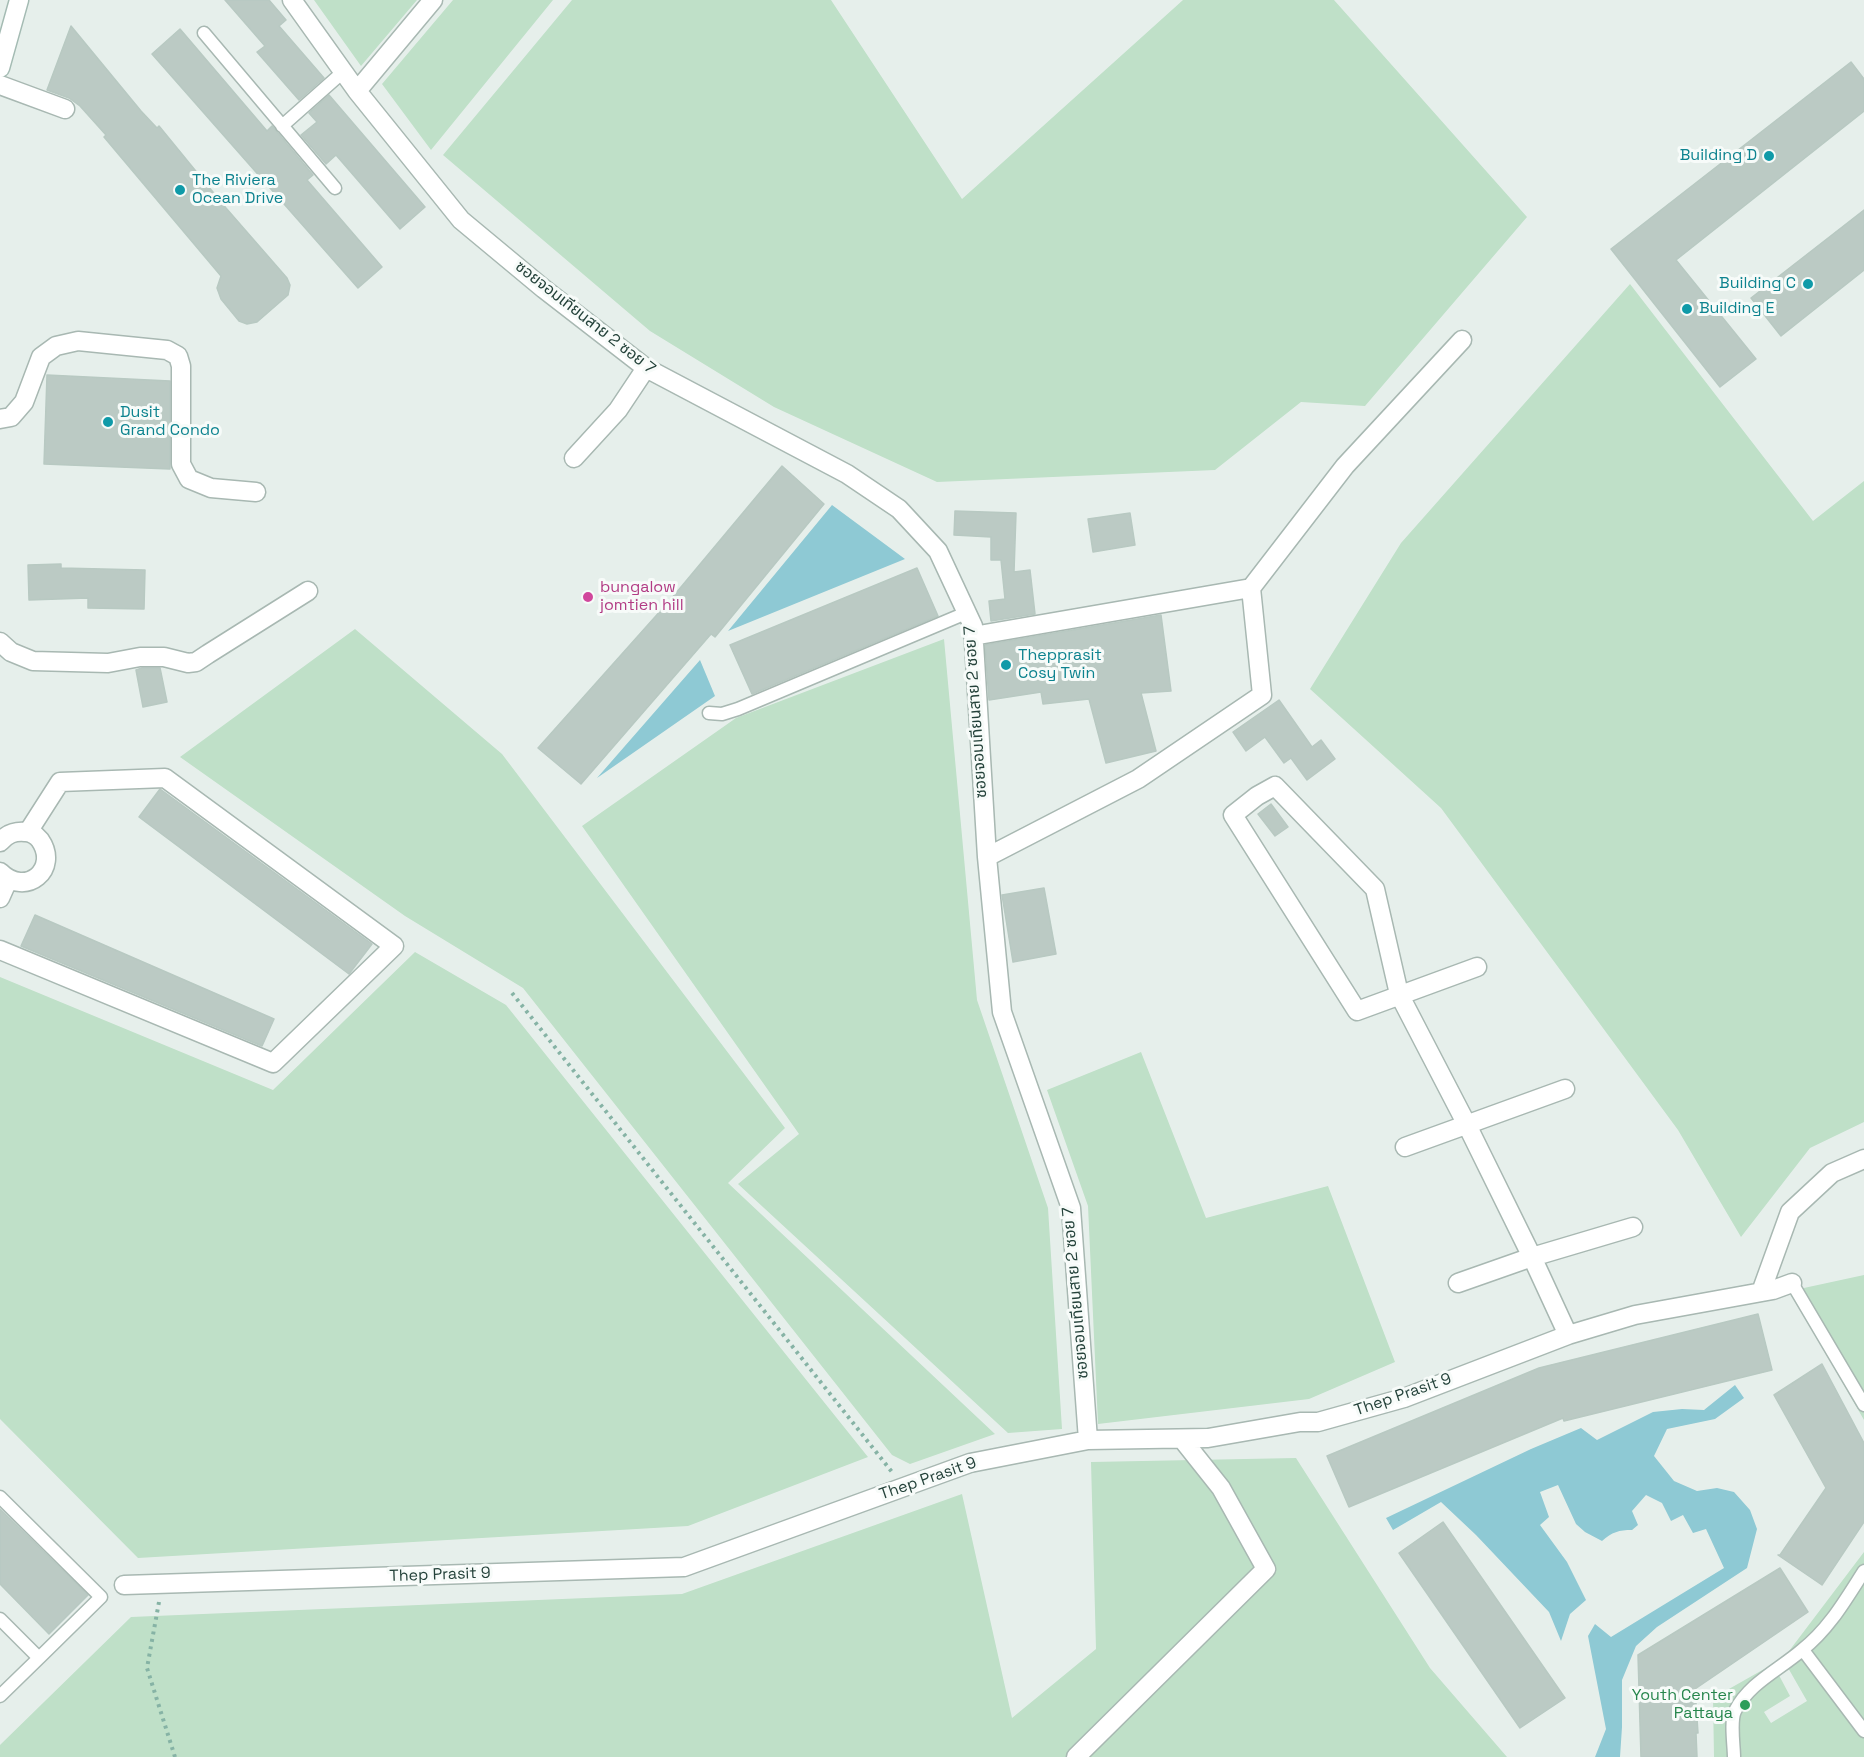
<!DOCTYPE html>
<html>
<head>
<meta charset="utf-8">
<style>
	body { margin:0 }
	canvas { display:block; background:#e6efeb }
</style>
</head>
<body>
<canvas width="1864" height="1757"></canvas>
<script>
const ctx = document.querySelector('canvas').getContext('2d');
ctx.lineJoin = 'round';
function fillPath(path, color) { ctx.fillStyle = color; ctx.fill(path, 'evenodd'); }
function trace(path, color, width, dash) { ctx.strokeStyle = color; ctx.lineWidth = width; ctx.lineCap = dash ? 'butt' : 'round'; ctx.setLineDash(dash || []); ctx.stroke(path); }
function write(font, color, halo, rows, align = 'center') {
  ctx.font = font + ' "Space Grotesk","Noto Sans Thai",sans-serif'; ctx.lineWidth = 6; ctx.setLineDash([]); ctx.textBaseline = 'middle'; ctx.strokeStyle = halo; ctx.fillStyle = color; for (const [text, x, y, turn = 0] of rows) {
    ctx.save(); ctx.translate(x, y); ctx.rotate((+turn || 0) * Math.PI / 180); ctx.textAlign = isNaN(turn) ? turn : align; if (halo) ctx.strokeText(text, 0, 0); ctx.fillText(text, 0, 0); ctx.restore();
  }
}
const green = new Path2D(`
	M314,0H417L361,66Z
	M453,0H553L431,150L382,84Z
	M572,0H831L962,199L1183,0H1334L1527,217L1365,406L1301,402L1215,470L937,482L774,407L650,331L443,155Z
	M1630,284L1813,521L1864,481V1122L1810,1148L1741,1237L1678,1130L1441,808L1310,689L1401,543Z
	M355,629L502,754L785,1128L728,1183L995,1434L910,1464L892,1455L523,988L405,916L180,757Z
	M944,639L977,1000L1048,1208L1062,1429L1008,1433L738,1184L799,1134L582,826L736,718Z
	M415,952L506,1005L868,1457L688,1526L138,1558L0,1419V977L273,1090Z
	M1141,1052L1206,1218L1328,1186L1395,1362L1309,1399L1098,1424L1088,1206L1047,1090Z
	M1864,1275V1420L1790,1291Z
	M1296,1458L1430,1668L1507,1757H0V1745L131,1617L682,1594L962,1494L1012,1718L1096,1649L1091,1462Z
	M1864,1552V1757H1714L1713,1698L1773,1664L1790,1696L1764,1712L1771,1723L1807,1701L1783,1659Z`);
const water = new Path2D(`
	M832,505L905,559L728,631Z
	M700,660L715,696L597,778Z
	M1735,1385L1744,1398L1715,1419L1667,1429L1654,1456L1674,1481L1697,1491L1717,1488L1734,1492L1750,1510L1757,1529L1747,1568L1657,1627L1636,1646L1622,1680V1727L1620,1757H1595L1606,1729L1588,1636L1595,1624L1611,1637L1724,1568L1706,1529L1693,1533L1683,1515L1671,1521L1662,1503L1646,1495L1632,1511L1638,1525L1632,1530C1619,1530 1612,1532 1602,1541L1585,1532L1576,1524L1558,1485L1540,1492L1549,1517L1540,1525L1567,1562L1586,1600L1570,1614L1561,1641L1549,1612L1476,1535L1441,1502L1393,1530L1386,1518L1531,1449L1581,1428L1597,1440L1653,1412L1682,1409L1704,1410Z`);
const building = new Path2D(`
	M225,0H269L286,20L279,26L324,78L299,100L257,52L265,46Z
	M71,26L141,111L157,128L159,126L226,208L287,278L290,285L288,295L257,322L247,324L239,321L221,299L217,288L221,276L104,137L106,135L80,106L69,98L47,90Z
	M180,29L267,131L272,126L313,175L307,180L382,267L358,288L152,54Z
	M1851,62L1864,79V111L1676,260L1756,359L1720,387L1611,249Z
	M329,95L425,207L400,229L336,155L326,164L301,135L317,122L309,113Z
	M1864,210V270L1781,336L1751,298Z
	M47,375L170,381V469L44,464Z
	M782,466L824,504L715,637L711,634L581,784L538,748L671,599Z
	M955,511L1016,513L1014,572L1030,570L1035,614L991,621L989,601L1005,599L1001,560H991V537L954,535Z
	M1130,513L1135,545L1093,552L1088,519Z
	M61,564V568L145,570L144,609L88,608V598L29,600L28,565Z
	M917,568L938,616L752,694L730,645Z
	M1161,615L1171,691L1141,693L1156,751L1106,763L1089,699L1043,704L1041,692L989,700L985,645Z
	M142,668H160L167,702L143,707L136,670Z
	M1279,700L1312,747L1321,740L1335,759L1307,780L1291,758L1284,763L1265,737L1246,751L1233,732Z
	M160,789L372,944L349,974L139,817Z
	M1271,804L1288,827L1275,836L1258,814Z
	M1044,888L1056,954L1013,962L1002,895Z
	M35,915L274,1019L262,1046L21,946Z
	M1758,1314L1772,1370L1564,1421L1563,1418L1349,1507L1327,1456L1539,1368Z
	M1822,1364L1864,1443V1522L1822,1585L1778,1555H1780L1826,1488L1774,1395Z
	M0,1509L88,1595L49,1634L0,1584Z
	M1443,1522L1565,1698L1520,1728L1399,1553Z
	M1780,1568L1808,1612L1695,1689L1698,1733H1696L1697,1757H1641L1638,1655Z`);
const path = new Path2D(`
	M512,993L892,1472
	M159,1602L147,1668L175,1757`);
const lane = new Path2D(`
	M204,33L335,188
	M282,126L343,72
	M709,713L722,714L738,709L966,613
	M1792,1283L1864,1405
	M0,1497L101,1597L39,1658
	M0,1619L39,1658L0,1696
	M1803,1650L1864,1731
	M1734,1757C1734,1746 1730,1721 1735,1711C1749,1683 1779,1670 1802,1650C1829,1629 1846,1599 1864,1571`);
const street = new Path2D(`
	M292,0L357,91L461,220L544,289L646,368L847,474L899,509L938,551L973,626L987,857L1002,1012L1071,1208L1088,1440
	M0,85L65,109
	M357,91L433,0
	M0,419L11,417L24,402L41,357L56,346L78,341L167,350L178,356L181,366V464L189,479L211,488L256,492
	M574,458L618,410L646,368
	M973,636L1251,588
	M0,642L11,652L33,661L108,663L140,657H164L188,663L196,662L208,654L308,591
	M0,842C7,834 14,831 25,832C31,832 36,835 40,840C60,869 26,898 0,872
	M987,857L1138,779L1262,695L1251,588L1345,466L1462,340
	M0,898L8,880
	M0,950L273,1063L394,946L165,778L60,782L28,832
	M1477,967L1357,1011L1233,815L1257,796L1275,786L1375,889L1399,994L1467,1125L1532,1257L1568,1335
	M1405,1147L1565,1089
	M1458,1283L1532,1257L1633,1227
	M1761,1292L1790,1212L1832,1173L1864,1159
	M124,1585L684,1567L970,1463L1088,1440L1208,1438L1300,1422H1318L1404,1398L1568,1335L1635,1315L1773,1290L1792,1283
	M1076,1757L1266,1569L1221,1488L1182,1439`);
const secondary = new Path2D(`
	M0,68L19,0`);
const markers = [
	[1769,156,6,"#0f9aa8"],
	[180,190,6,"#0f9aa8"],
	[1808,284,6,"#0f9aa8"],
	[1687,309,6,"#0f9aa8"],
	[108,422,6,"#0f9aa8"],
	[588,597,6,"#d1479c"],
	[1006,665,6,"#0f9aa8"],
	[1745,1705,6,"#2e9e5b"]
];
const cultureNames = [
	["Building D",1757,156,"right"],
	["The Riviera",192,181],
	["Ocean Drive",192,199],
	["Building C",1796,284,"right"],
	["Building E",1699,309],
	["Dusit",120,413],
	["Grand Condo",120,431],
	["Thepprasit",1018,656],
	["Cosy Twin",1018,674]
];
const streetNames = [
	["ซอยจอมเทียนสาย 2 ซอย 7",585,318,38],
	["ซอยจอมเทียนสาย 2 ซอย 7",976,712,-94],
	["ซอยจอมเทียนสาย 2 ซอย 7",1076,1293,-95],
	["Thep Prasit 9",1403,1395,-19],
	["Thep Prasit 9",928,1479,-19],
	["Thep Prasit 9",440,1575,-2]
];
const hotelNames = [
	["bungalow",600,588],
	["jomtien hill",600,606]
];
const leisureNames = [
	["Youth Center",1733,1696],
	["Pattaya",1733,1714]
];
fillPath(green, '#bfe0c8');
fillPath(water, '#8ec9d4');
fillPath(building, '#bbcac4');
trace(building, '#b8c9c2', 1.5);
trace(lane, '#a8b8b2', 15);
trace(street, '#a8b8b2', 21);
trace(secondary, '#a4bbb3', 21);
trace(path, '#86b3a5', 4, [3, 4.5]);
trace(lane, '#fff', 12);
trace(street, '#fff', 18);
trace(secondary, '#fff', 18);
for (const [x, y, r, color] of markers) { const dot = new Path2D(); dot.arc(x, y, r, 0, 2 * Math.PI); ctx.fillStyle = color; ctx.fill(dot); trace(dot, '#f7fbf9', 2); }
write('16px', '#0d838f', '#f7fbf9', cultureNames, 'left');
write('16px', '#24423a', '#f7fbf9', streetNames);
write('16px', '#b23c85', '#f7fbf9', hotelNames, 'left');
write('16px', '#27864d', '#f7fbf9', leisureNames, 'right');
</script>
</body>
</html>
